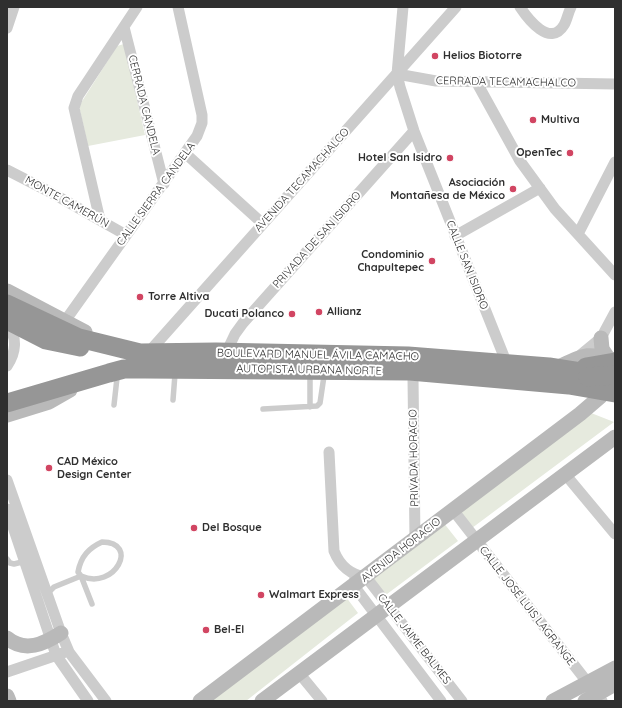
<!DOCTYPE html>
<html>
<head>
<meta charset="utf-8">
<style>
	body { margin:0 }
	#map { position:relative; width:622px; height:708px; overflow:hidden; background:#fff; font-family:Quicksand,sans-serif }
	canvas { display:block }
	.frame { position:absolute; inset:0; border:8px solid #2f2f2f; pointer-events:none }
</style>
</head>
<body>
<div id="map">
<canvas width="622" height="708"></canvas>
<div class="frame"></div>
</div>
<script>
const ctx = document.querySelector('canvas').getContext('2d');
ctx.lineJoin = 'round';
function fillPath(path, color) { ctx.fillStyle = color; ctx.fill(path, 'evenodd'); }
function trace(path, color, width, dash) { ctx.strokeStyle = color; ctx.lineWidth = width; ctx.lineCap = dash ? 'butt' : 'round'; ctx.setLineDash(dash || []); ctx.stroke(path); }
function write(font, color, halo, rows, align = 'center') {
  ctx.font = font + ' Quicksand,sans-serif'; ctx.lineWidth = 4; ctx.setLineDash([]); ctx.textBaseline = 'middle'; ctx.strokeStyle = halo; ctx.fillStyle = color; for (const [text, x, y, turn = 0] of rows) {
    ctx.save(); ctx.translate(x, y); ctx.rotate((+turn || 0) * Math.PI / 180); ctx.textAlign = isNaN(turn) ? turn : align; if (halo) ctx.strokeText(text, 0, 0); ctx.fillText(text, 0, 0); ctx.restore();
  }
}
const green = new Path2D(`
	M124,44L145,135L88,146L79,106L117,46Z
	M586,411L614,422L472,528L457,507Z
	M443,522L458,541L383,597L369,578Z
	M343,593L358,613L246,701H206Z`);
const lane = new Path2D(`
	M173,400L175,374
	M114,405L117,378
	M310,407V375
	M263,409L317,406L320,403L324,376
	M102,542C140,542 115,591 81,576L78,572C81,556 89,548 102,542Z
	M7,559L10,563L14,564L26,561
	M46,595L54,587L81,576L92,604`);
const street = new Path2D(`
	M403,7L397,74L400,87L414,131L507,364
	M520,7C528,19 550,48 564,25C567,20 568,13 571,7
	M124,27L164,184
	M7,28L14,7
	M397,74L436,81L615,84
	M477,83L520,161L555,209L615,275
	M186,154L262,223
	M7,170L50,192L126,235
	M100,220L74,108L78,96L137,7
	M578,234L615,162
	M455,236L540,188
	M65,321L197,136L202,123V115L178,7
	M7,325C18,337 16,353 7,366
	M148,353L456,7
	M226,353L235,334L243,323L414,131
	M578,357L601,338L615,312
	M413,378L415,539
	M329,452L334,551C340,566 351,575 366,577L462,701
	M565,474L615,534
	M7,480L61,633L69,652L106,701
	M7,509L56,655L88,701
	M453,510L602,701
	M355,577L354,586L441,701
	M7,672L63,653
	M299,673L322,701`);
const secondary = new Path2D(`
	M7,291L85,332
	M601,338L602,349L608,358
	M561,366C586,354 587,353 615,360
	M7,415L49,402L70,390
	M7,638C25,653 44,644 61,633
	M7,696L9,701
	M200,701L580,414L601,396
	M262,701L615,437
	M553,701L615,668
	M585,701L615,684`);
const highway = new Path2D(`
	M7,304L79,338L140,353L216,352L408,356L549,367L606,376
	M7,320L46,340L80,347
	M586,367L615,362
	M7,403L109,373L124,369H145L410,371L569,385L615,393`);
const highwayBridge = new Path2D(`
	M588,377L615,375`);
const markers = [
	[435,56,4,"#d14562"],
	[533,120,4,"#d14562"],
	[570,153,4,"#d14562"],
	[450,158,4,"#d14562"],
	[513,189,4,"#d14562"],
	[432,261,4,"#d14562"],
	[140,297,4,"#d14562"],
	[319,312,4,"#d14562"],
	[292,314,4,"#d14562"],
	[49,468,4,"#d14562"],
	[194,528,4,"#d14562"],
	[261,595,4,"#d14562"],
	[206,630,4,"#d14562"]
];
const poiNames = [
	["Helios Biotorre",443,56],
	["Multiva",541,120],
	["OpenTec",562,153,"right"],
	["Hotel San Isidro",442,158,"right"],
	["Asociación",505,183,"right"],
	["Montañesa de México",505,196,"right"],
	["Condominio",424,255,"right"],
	["Chapultepec",424,268,"right"],
	["Torre Altiva",148,297],
	["Allianz",327,312],
	["Ducati Polanco",284,314,"right"],
	["CAD México",57,462],
	["Design Center",57,475],
	["Del Bosque",202,528],
	["Walmart Express",269,595],
	["Bel-El",214,630]
];
const streetNames = [
	["CERRADA TECAMACHALCO",506,82,1],
	["CERRADA CANDELA",144,105,76],
	["AVENIDA TECAMACHALCO",302,180,-48],
	["CALLE SIERRA CANDELA",156,194,-54],
	["MONTE CAMERÚN",67,202,29],
	["PRIVADA DE SAN ISIDRO",317,240,-48],
	["CALLE SAN ISIDRO",467,265,68],
	["BOULEVARD MANUEL ÁVILA CAMACHO",318,355,1],
	["AUTOPISTA URBANA NORTE",309,370,1],
	["PRIVADA HORACIO",414,458,-91],
	["AVENIDA HORACIO",401,550,-38],
	["CALLE JOSÉ LUIS LAGRANGE",527,606,52],
	["CALLE JAIME BALMES",414,639,52]
];
fillPath(green, '#e6eade');
trace(lane, '#ccc', 5.5);
trace(street, '#ccc', 11);
trace(secondary, '#b9b9b9', 15);
trace(highway, '#969696', 19);
trace(highwayBridge, '#969696', 19);
for (const [x, y, r, color] of markers) { const dot = new Path2D(); dot.arc(x, y, r, 0, 2 * Math.PI); ctx.fillStyle = color; ctx.fill(dot); trace(dot, '#fff', 1.5); }
write('bold 11px', '#2f2f2f', '#fff', poiNames, 'left');
write('11px', '#2f2f2f', '#fff', streetNames);
</script>
</body>
</html>
